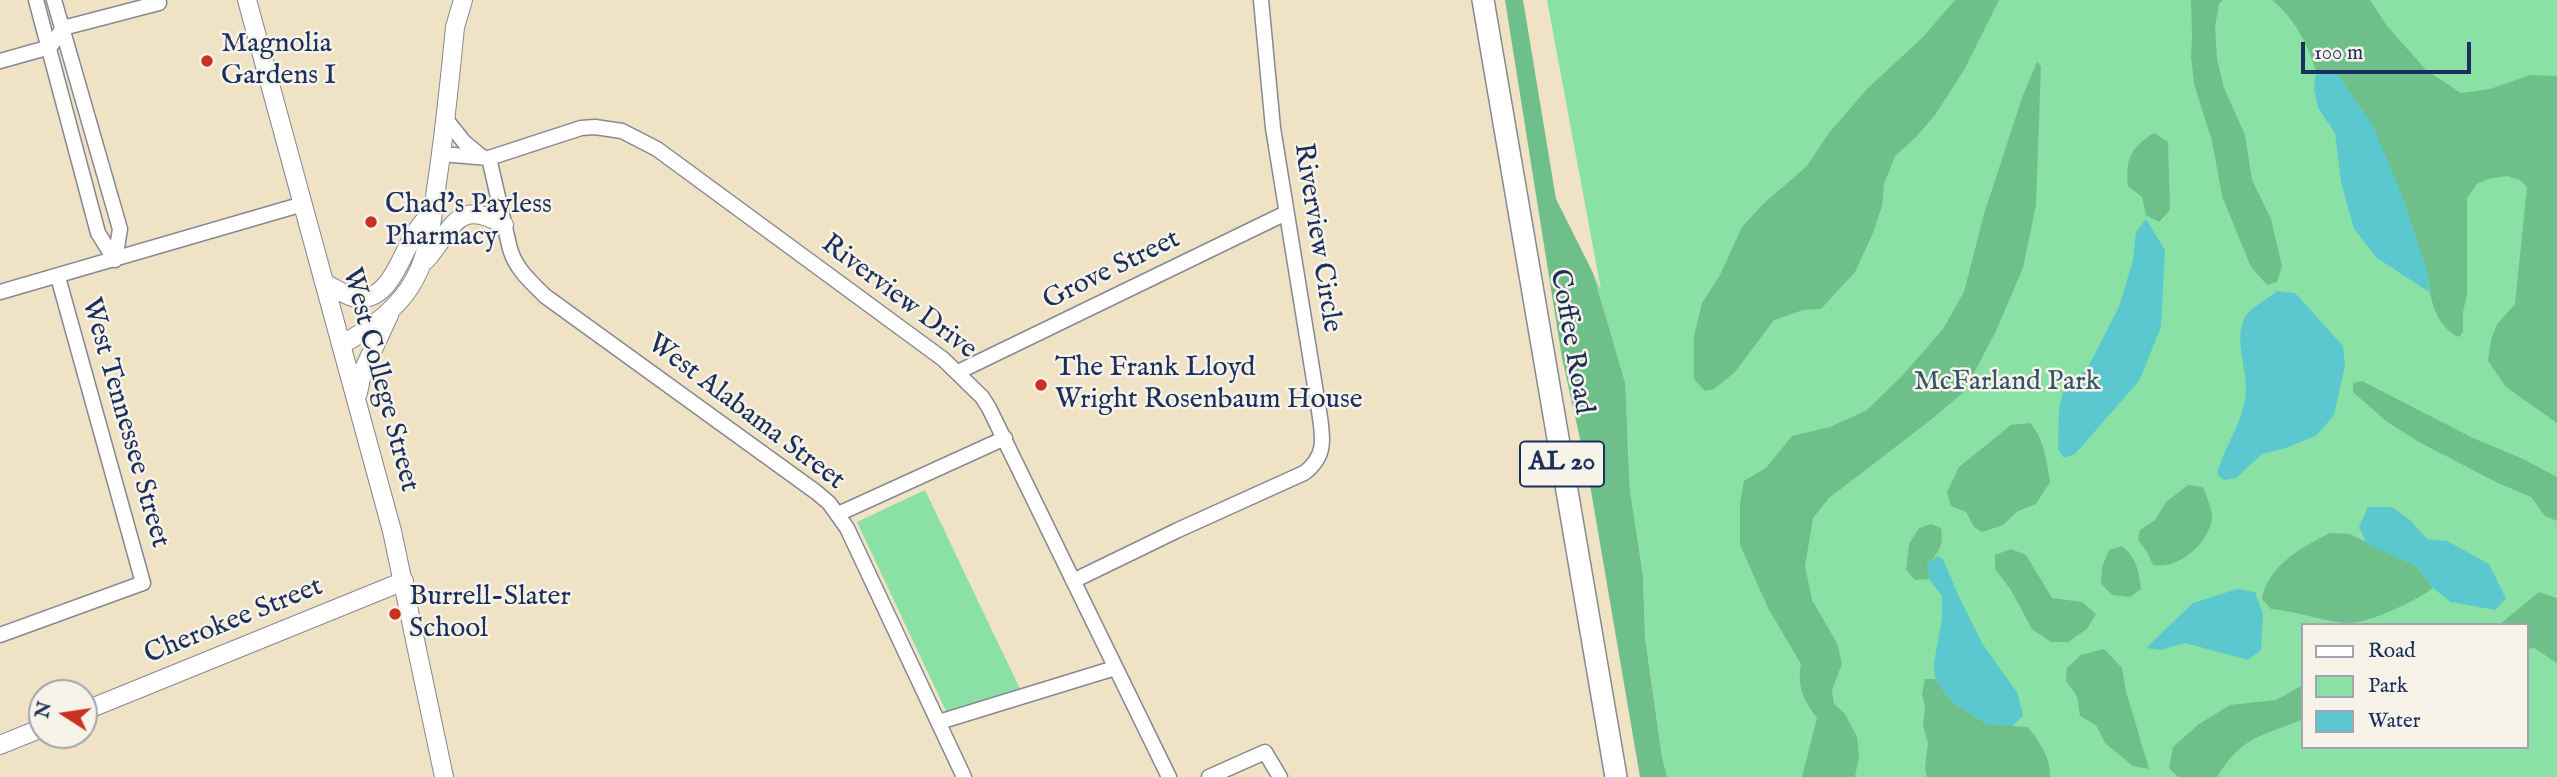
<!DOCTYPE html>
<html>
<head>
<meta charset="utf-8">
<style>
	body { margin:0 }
	#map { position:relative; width:2557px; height:777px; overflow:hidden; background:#f0e2c5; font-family:"IM FELL English",serif }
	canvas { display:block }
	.legend { position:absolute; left:2301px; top:623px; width:228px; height:126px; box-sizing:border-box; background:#f7f3e8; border:2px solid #9fa5b1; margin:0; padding:9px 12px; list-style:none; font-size:21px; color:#1b2f5e }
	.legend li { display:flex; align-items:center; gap:14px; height:35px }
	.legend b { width:35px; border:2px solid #9fa5b1 }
	.north { position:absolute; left:28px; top:679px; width:70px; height:70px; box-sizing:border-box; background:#f7f3e8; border:2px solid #9fa5b1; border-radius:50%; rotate:282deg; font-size:19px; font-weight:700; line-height:28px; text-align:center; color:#1b2f5e }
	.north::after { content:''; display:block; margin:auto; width:24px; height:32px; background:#c8321e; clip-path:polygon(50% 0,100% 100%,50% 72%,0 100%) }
	.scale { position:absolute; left:2301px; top:42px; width:170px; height:32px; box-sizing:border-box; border:4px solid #1b2f5e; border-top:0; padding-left:9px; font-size:21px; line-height:24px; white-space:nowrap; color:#1b2f5e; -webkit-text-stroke:5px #f7f3e8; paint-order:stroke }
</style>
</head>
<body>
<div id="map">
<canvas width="2557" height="777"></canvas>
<ul class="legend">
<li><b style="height:9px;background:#fff"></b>Road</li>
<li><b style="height:19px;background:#8ae1a6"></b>Park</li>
<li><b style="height:19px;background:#5bc8cf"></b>Water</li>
</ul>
<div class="north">N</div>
<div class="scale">100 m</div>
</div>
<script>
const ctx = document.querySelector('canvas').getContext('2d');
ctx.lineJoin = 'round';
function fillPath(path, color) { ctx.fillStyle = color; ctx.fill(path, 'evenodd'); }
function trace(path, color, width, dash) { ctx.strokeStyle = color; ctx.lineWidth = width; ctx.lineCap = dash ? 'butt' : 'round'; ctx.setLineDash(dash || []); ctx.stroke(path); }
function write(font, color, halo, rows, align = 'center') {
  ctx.font = font + ' "IM FELL English",serif'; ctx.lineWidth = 5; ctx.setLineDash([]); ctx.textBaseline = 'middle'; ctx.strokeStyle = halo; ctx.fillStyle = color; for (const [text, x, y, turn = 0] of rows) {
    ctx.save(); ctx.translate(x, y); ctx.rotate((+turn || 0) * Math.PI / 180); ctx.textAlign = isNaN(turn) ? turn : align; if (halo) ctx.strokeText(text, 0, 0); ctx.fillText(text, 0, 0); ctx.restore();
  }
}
const green = new Path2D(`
	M1547,0H2557V777H1667L1662,757L1645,637L1643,575L1630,491L1628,439L1608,325L1593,273L1601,290ZM2303,625H2527V747H2303Z
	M925,490L1020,689L946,711L857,522Z`);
const forest = new Path2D(`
	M1505,0H1523L1556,199L1593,273L1625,383L1630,491L1643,575L1645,637L1662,757L1667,777H1640L1589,479L1562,358Z
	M1955,0H1999L1964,70L1935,115L1915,138L1895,156L1884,184L1882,206L1873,233L1855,272L1821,309L1803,310L1774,320L1735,372L1714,389L1705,391L1694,379V336L1702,303L1720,275L1742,227L1763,204L1806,167L1829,133L1867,89L1923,37Z
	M2191,0H2223L2219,4L2215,26L2217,59L2224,88L2245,135L2252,180L2271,219L2282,266L2277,282L2267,285L2251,267L2222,196L2212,141L2194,84L2191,56L2192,36Z
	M2272,0H2370L2387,26L2426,70L2461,93L2490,89L2530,75L2557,76V423L2506,387L2488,361L2491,340L2497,324L2515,304L2527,187L2520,180L2507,176L2488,179L2477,184L2467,198V294L2463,312V332L2459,337C2436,327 2429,298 2428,274L2339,76L2316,71C2307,43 2295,19 2272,0Z
	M2037,62L2041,66L2036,205L2023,268L1995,333L1964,392L1928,422L1829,498L1813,518L1805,566L1812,600L1837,643L1842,664L1832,690L1834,704L1845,714L1857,737L1859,756L1855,777H1802L1817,718C1803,699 1797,687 1801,664L1769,610L1740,545V503L1744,481L1766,468L1792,436L1830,427L1867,410L1902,376L1943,329L1964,292L1984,214L2023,95Z
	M2154,133L2168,142L2170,210L2159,222L2146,215L2142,197L2128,186C2125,159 2131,147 2154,133Z
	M2362,381L2473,438L2523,459L2557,477V521L2545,516L2531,497L2498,483L2417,441L2386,421L2353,392V383Z
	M2030,423C2044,439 2047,461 2050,482L2036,504L2018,511L2003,525L1982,532L1974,527L1966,512L1951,506L1947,492L1959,467L2011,425Z
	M2188,485L2203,487C2206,496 2213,510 2212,519C2208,544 2178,570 2153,565L2147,552L2138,540L2140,530L2155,520L2166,502Z
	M1931,524L1941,528C1944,545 1939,553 1927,565L1929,579L1915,580L1906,570L1909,544L1919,528Z
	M2330,533L2350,534L2416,566L2433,588C2416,601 2368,624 2347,623C2321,621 2296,611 2271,609L2262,599C2268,565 2301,548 2330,533Z
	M2122,546C2136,557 2139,571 2141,589L2130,597L2112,595L2101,584L2102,567L2109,550Z
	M2011,549L2026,555L2052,598L2082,602L2096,614L2087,629L2068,642H2051L2032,629L2011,590L1995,569V555Z
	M2539,592L2557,598V663L2534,648L2527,649V625H2499Z
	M2104,649L2122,668L2126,691L2149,769L2133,766L2105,743L2096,725L2080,716L2077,696L2066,681L2067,668L2081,655Z
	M1925,679H1935L1951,701L1987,724L2028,727C2039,741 2051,758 2050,777H1927L1925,768L1928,743L1923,726L1925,707L1922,694Z
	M2303,685V719C2261,737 2243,735 2217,777H2178L2169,768L2173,747L2199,724L2230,705L2276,700Z`);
const water = new Path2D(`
	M2316,71L2339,76L2373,126L2403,198L2428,274L2429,292L2377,258L2354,229L2341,182L2335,133L2318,108L2314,88Z
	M2146,219L2165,250L2161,327L2139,381L2075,454L2064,458L2058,449L2059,408L2063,393L2088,367L2119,307L2133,260L2136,232Z
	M2277,291L2295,293L2343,346L2345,366L2334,415L2317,435L2286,448L2262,454L2236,478L2224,480L2217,474C2225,445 2244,421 2246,391C2247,369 2234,341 2244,319C2248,309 2268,299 2277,291Z
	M2368,507H2392L2410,520L2427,539L2447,541L2489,564L2506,599L2495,610L2451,602L2433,588L2416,566L2367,544L2359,527Z
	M1937,556L1943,559L1959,597L1982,643L2018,694L2023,716L2012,726L1987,724L1951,701L1935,679L1934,663L1942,618V596L1929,579L1927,565Z
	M2237,589L2255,592L2263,614L2261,650L2248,660L2185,643L2161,650L2146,648L2193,603Z`);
const minor = new Path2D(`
	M36,0L98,233L115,260
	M54,0L120,229L115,260
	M0,61L50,47L63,28L159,3
	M445,118L464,142L482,157
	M441,154L489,158L581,128L595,127L622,131L657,149L943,359L982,397L989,408L1169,777
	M489,158L510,249C516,269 530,281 545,296L816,492L829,503L847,528L964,777
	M0,292L303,204
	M958,372L1286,213
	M838,514L1005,438
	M1073,581L1178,530L1304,473C1327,456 1323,437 1319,411L1273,128L1261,0
	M0,635L143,583L58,277
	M939,722L1115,668
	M1209,777L1265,752L1280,777`);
const tertiary = new Path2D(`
	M247,0L392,531L444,777
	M426,260C454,228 457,197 504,225
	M326,284C335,288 346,296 356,298C389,302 400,258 413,237C418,227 426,219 433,210
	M342,344C367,331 391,314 408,290C430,259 432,218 437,182C445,130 450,78 455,27L463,0
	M358,393L362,373L389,315
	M84,711L404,581
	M0,745L42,728`);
const primary = new Path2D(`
	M1483,0L1616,777`);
const markers = [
	[207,61,7,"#c8321e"],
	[371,222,7,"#c8321e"],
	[1041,385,7,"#c8321e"],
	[395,614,7,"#c8321e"]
];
const shields = [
	[1562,464,84]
];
const shieldNames = [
	["AL 20",1562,464]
];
const poiNames = [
	["Magnolia",221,45],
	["Gardens I",221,77],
	["Chad's Payless",385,206],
	["Pharmacy",385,238],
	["The Frank Lloyd",1055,369],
	["Wright Rosenbaum House",1055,401],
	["Burrell-Slater",409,598],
	["School",409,630]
];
const streetNames = [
	["Riverview Circle",1316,238,81],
	["Grove Street",1112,271,-26],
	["Riverview Drive",898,298,37],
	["Coffee Road",1570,342,80],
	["West College Street",379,380,75],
	["West Alabama Street",745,413,37],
	["West Tennessee Street",124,423,74],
	["Cherokee Street",234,622,-22]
];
const parkNames = [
	["McFarland Park",2007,383]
];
fillPath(green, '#8ae1a6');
fillPath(forest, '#6fbf8b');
fillPath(water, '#5bc8cf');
trace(minor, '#868892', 17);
trace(tertiary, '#868892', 20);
trace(primary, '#868892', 24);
trace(minor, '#fff', 14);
trace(tertiary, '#fff', 18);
trace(primary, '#fff', 21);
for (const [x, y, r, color] of markers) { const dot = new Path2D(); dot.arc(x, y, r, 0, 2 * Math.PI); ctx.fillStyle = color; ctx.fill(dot); trace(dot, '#f7f3e8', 2.5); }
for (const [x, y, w] of shields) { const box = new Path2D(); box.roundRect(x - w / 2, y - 22.5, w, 45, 5); ctx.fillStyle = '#f7f3e8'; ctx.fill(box); trace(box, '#1b2f5e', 2); }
write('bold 26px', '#1b2f5e', null, shieldNames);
write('28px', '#1b2f5e', '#f7f3e8', poiNames, 'left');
write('28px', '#1b2f5e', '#f7f3e8', streetNames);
write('28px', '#31536c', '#f7f3e8', parkNames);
</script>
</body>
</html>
